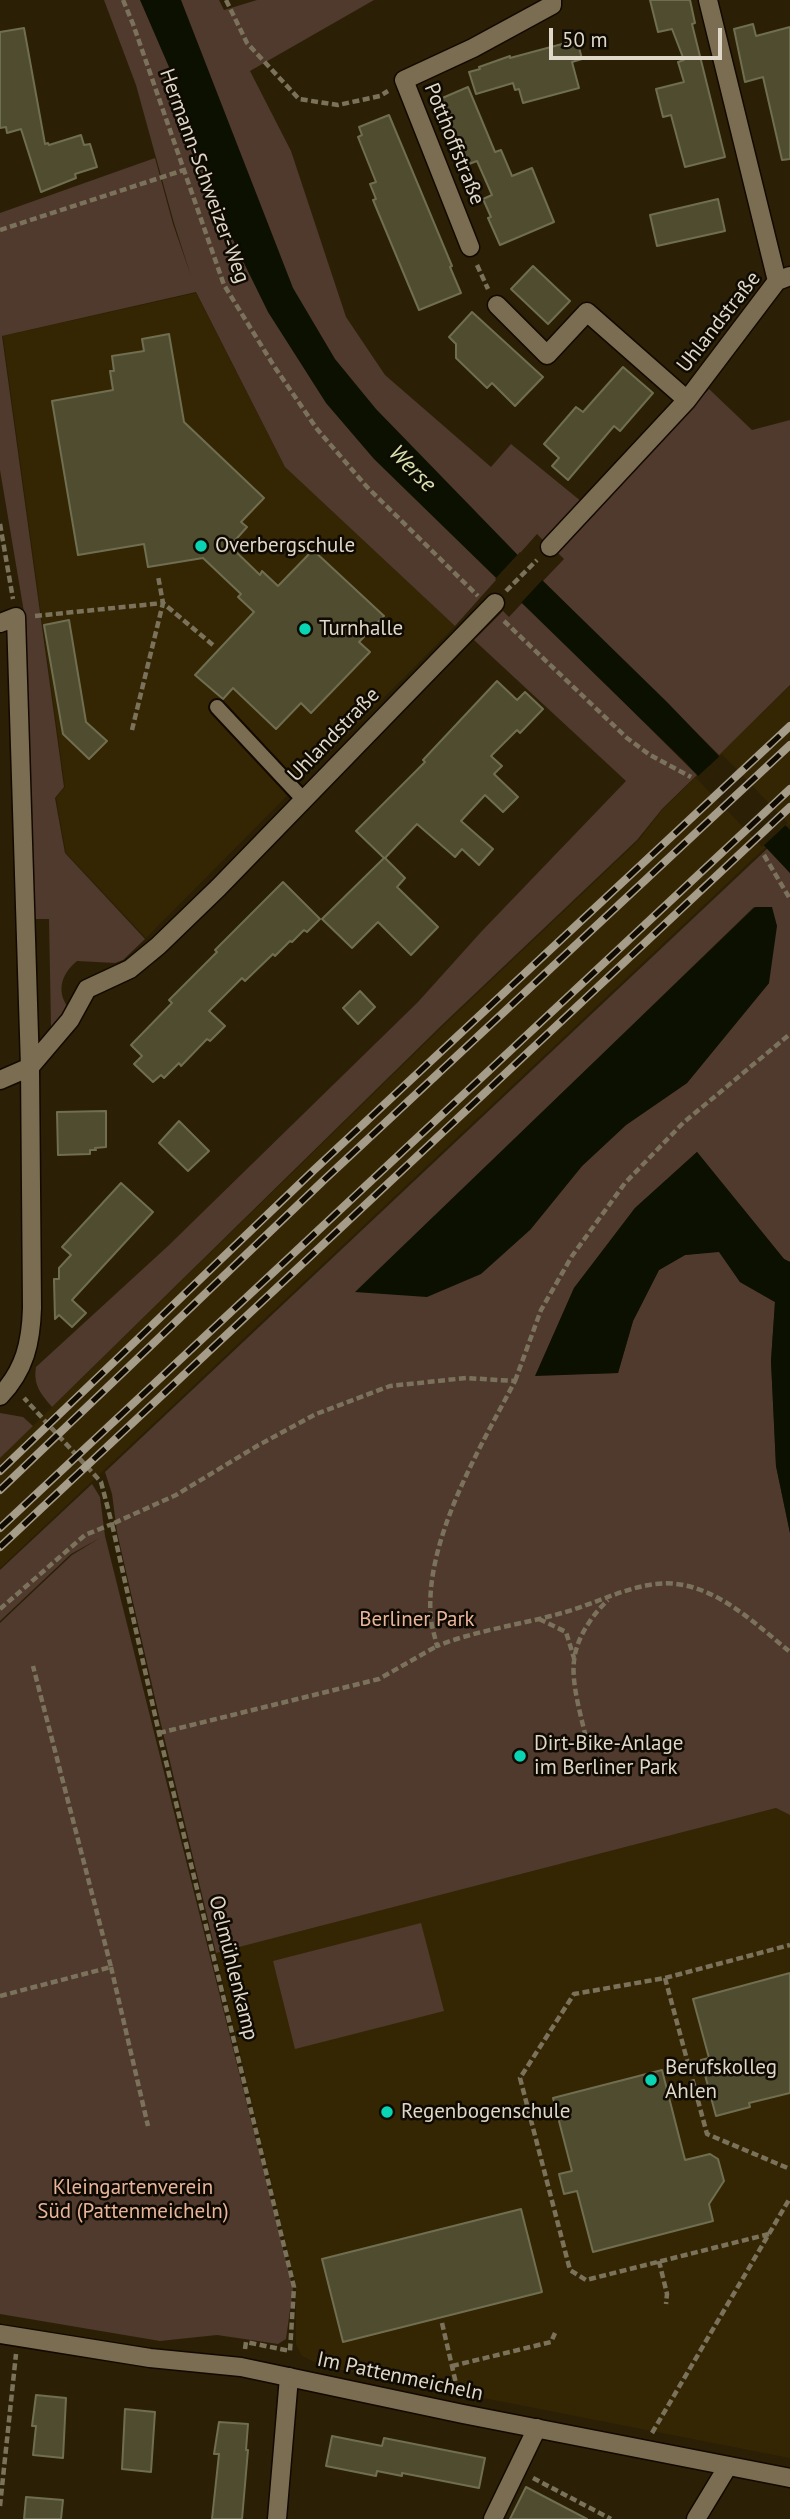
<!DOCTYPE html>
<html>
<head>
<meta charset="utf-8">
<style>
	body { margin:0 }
	#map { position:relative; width:790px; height:2519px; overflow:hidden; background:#2b2005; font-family:"PT Sans",sans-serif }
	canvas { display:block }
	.scale { position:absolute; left:549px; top:28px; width:173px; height:32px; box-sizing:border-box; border:4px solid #dfd7c8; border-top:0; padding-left:9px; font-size:21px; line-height:24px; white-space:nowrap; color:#dfd7c8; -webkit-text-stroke:5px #0f0a02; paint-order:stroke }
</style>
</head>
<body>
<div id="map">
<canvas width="790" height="2519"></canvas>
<div class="scale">50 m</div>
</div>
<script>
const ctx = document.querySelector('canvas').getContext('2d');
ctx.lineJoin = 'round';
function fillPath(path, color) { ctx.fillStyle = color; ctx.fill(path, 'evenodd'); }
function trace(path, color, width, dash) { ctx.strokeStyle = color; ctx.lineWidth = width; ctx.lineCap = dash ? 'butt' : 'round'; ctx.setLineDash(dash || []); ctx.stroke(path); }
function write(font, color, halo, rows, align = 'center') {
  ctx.font = font + ' "PT Sans",sans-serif'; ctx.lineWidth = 5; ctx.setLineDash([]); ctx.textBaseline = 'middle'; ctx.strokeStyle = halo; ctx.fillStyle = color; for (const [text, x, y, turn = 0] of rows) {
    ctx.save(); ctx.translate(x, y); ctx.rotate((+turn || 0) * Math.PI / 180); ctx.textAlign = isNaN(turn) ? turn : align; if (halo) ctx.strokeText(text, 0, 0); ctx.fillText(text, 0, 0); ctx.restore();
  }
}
const built = new Path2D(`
	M196,293L285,467L455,626L146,938L66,853L56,798L65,787L3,336Z
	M790,686V824L0,1568V1458L442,1027L638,841L662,810Z
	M776,1808L790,1815V2458L351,2372L325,2367L302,2356L296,2344V2286L216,1953Z`);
const green = new Path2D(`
	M104,0H219L224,10L257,0H374L250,71L291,151L346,317L385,375L491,467L511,444L582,502L543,540L537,534L455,626L285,467L196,292L2,336L64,787L55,798L65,853L145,939L123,960L115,963L77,961C60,975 56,993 70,1010L55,1027L51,1026L49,919H35L26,624L0,470V213L155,158L173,224L191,276L174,223L136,85Z
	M709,389L752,430L790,420V685L719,755L543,581L564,559L558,553Z
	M523,602L697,775L662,809L637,840L444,1023L52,1407C41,1394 33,1385 36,1367L168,1246L418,1002L481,932L626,781L474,640L503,611L509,617Z
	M768,848L790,873V1262L784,1259L697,1152L635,1208L574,1288L536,1375L618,1373L633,1321L659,1270L685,1255L719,1251L740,1282L775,1302L771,1361L776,1466L790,1533V1815L776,1808L216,1953L160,1720L117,1532L112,1494L105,1472ZM754,907L769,983L687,1083L626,1125L582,1166L530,1230L523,1131Z
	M0,1413L23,1417L33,1426L0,1458Z
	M92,1484L100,1497L105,1536L293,2289L286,2339L278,2344L217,2335L160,2341L0,2314V1623L72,1555L100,1538L71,1554L0,1621V1570Z
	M421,1923L444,2011L295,2049L273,1961Z`);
const water = new Path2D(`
	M140,0H181L293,288L335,359L376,409L543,581L667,702L790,830V873L684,761L374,459L326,403L268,312L240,255L209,186L169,67Z
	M755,907H772L777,926L769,983L687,1083L626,1125L582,1166L530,1230L481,1274L427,1297L355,1292Z
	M697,1152L784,1259L790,1262V1533L776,1466L771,1361L775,1302L740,1282L719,1252L685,1255L659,1270L633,1321L618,1373L535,1376L574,1288L635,1208Z`);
const pier = new Path2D(`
	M520,552L545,577L520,604L495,579Z
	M722,754L788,823L762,847L696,778Z`);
const building = new Path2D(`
	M650,0H690L695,23L692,24L725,157L685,167L671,115L663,117L656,89L684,82L678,62L684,60L672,29L658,32Z
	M753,24L756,36L790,27V159L782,160L763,77L745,82L734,29Z
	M24,28L45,144L48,143L49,145L81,135L84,145L90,144L97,167L75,174L76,178L41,192L21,129L7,133L6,127L0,128V32Z
	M577,40L582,59L572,62L579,88L523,103L519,89L515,90L513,83L476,94L469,72L480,69L479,67L510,56V58Z
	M468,87L495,152L501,150L512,176L532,168L554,222L500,245L488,218L491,217L483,199L492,195L477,161L461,167L457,158L455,159L435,112L437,111L433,102Z
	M389,115L452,266L450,267L461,293L419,310L373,200L376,199L370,184L376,182L358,137L362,135L359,127Z
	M718,199L725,231L657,246L650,215Z
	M533,266L570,301L548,324L511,289Z
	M472,312L543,377L515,406L492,383L487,388L456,358V344L449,337Z
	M169,334L184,422L264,498L241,522L247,527L230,546L260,575L262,571L278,586L313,550L384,616L359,642L370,652L311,713L301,703L276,729L233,688L223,699L195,675L254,612L238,597L241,594L203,558L148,567L144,544L78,555L52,401L113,390L110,371H114L112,356L144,351L142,339Z
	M623,367L653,393L620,431L614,426L568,480L552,466L559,458L544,444L576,407L583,412Z
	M69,620L86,722L107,741L89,759L63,734L44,625Z
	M497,681L517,700L525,692L543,709L520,733L517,730L491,756L502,766L494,774L518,797L503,812L485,795L461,821L493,849L479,865L462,849L455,857L417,824L385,858L405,878L397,887L438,927L411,955L378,922L352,948L322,919L384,858L356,831L425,762L423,760Z
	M283,882L320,919L307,932L304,930L292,942L290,941L275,956L273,954L245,981L242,978L209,1011L225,1026L210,1041L207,1039L181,1066L179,1063L164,1078L161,1075L153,1082L134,1064L142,1056L131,1045L172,1003L169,1000L217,952L215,950Z
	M360,991L375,1007L358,1024L343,1008Z
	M106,1111V1147L95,1148L96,1150H90V1154L58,1155L57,1112Z
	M179,1121L209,1151L188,1171L159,1143Z
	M121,1183L153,1212L72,1300L86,1313L72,1327L59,1315L55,1319L54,1279H59V1268L71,1255L62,1247Z
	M790,1973V2093L749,2103L750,2107L716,2116L701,2060L709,2058L693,1999Z
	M662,2070L685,2160L710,2154L718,2159L724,2181L709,2204L713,2221L593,2252L577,2191L564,2194L559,2174L572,2171L553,2098Z
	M521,2209L542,2292L343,2342L322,2259Z
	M36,2395L66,2398L63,2458L33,2455L36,2426H32Z
	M125,2409L155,2412L151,2472L122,2469Z
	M219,2422L248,2424L246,2450H248L242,2519H212L219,2454H214Z
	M332,2436L382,2446L384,2438L485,2458L479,2488L402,2473V2476L377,2471L376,2476L326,2466Z
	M526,2487L587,2519H510Z
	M26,2497L63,2500L61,2519H24Z`);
const path = new Path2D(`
	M123,0L133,24L224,285L274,366L317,429L367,487L478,596
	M226,0L247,43L299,99L338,105L380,96L388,91
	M0,230L184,170
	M477,265L488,289
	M0,524L13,599
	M506,591L537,560
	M35,616L163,603L158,576
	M504,621L627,738L650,755L691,777
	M132,730L163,603L214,646
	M764,855L790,899
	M515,1381L541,1310L572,1256L625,1183L683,1123L790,1034
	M0,1609L85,1535L112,1524L101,1482L24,1398
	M539,1619L566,1632L574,1658
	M159,1733L379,1679L437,1646
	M588,1747C583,1722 571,1686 574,1661C576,1638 593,1614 608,1600
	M111,1967L148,2126
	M665,1978L707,2134L790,2169
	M0,1996L111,1967L33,1666
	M769,2234L586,2280L570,2270L520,2078L574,1994L665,1978L790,1945
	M659,2261L667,2294L666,2304
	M442,2323L458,2392
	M245,2349L246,2342L290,2351L294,2287L159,1733L112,1524L176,1495L257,1446L316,1414L390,1386L466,1378L515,1381C480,1448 423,1542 431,1620C432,1628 435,1637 437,1646C477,1630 520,1625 562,1613C591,1605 620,1590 649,1585C705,1574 751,1620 790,1652
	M452,2366L551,2342L555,2333
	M652,2433L790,2198
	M533,2478L611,2519
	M0,2506L16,2354`);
const lane = new Path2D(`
	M217,707L303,799`);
const street = new Path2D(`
	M708,0L777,281
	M470,247L404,80L473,48L552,5V0
	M497,305L547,355L587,312L687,400
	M550,547L687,400L777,281L790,276
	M0,623L16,617L30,1067L32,1308C31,1342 25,1370 0,1396
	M0,1080L30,1067L70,1020L87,989L130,969L158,946L218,888L495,603
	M277,2519L289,2377
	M493,2519L537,2428
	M696,2519L728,2466`);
const secondary = new Path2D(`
	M0,2334L150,2358L241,2367L463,2414L790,2478`);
const rail = new Path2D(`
	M0,1471L314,1170L790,726
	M0,1490L324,1180L790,745
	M0,1528L790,789
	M0,1547L790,807`);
const markers = [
	[201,546,7,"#09d5b5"],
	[305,629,7,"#09d5b5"],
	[520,1756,7,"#09d5b5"],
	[651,2080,7,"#09d5b5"],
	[387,2112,7,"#09d5b5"]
];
const streetNames = [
	["Potthoffstraße",454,144,68],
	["Hermann-Schweizer-Weg",204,176,70],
	["Uhlandstraße",719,322,-52],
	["Uhlandstraße",334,735,-46],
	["Oelmühlenkamp",233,1968,76],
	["Im Pattenmeicheln",400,2377,12]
];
const poiNames = [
	["Overbergschule",215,546],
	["Turnhalle",319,629],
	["Dirt-Bike-Anlage",534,1744],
	["im Berliner Park",534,1768],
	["Berufskolleg",665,2068],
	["Ahlen",665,2092],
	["Regenbogenschule",401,2112]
];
const parkNames = [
	["Berliner Park",417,1620],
	["Kleingartenverein",133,2188],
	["Süd (Pattenmeicheln)",133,2212]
];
const waterNames = [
	["Werse",412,469,45]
];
fillPath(built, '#352603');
fillPath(green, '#50392d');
fillPath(water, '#0b1000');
fillPath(pier, '#2b2005');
fillPath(building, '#4f4c30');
trace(building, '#706e50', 2);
trace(lane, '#130900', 18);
trace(street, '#130900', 21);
trace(secondary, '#130900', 21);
trace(path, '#7b725c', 4.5, [7, 3.5]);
trace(lane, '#7a6d51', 14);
trace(street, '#7a6d51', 18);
trace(secondary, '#7a6d51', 18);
trace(rail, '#a59c89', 8);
trace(rail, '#0f0a02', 5, [16]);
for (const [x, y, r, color] of markers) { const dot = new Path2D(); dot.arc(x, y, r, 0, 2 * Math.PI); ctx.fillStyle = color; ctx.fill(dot); trace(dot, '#0f0a02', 2.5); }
write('21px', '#dfd7c8', '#0f0a02', streetNames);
write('21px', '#dfd7c8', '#0f0a02', poiNames, 'left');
write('21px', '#e8b49a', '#0f0a02', parkNames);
write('italic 23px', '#d3e2af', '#0f0a02', waterNames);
</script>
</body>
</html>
